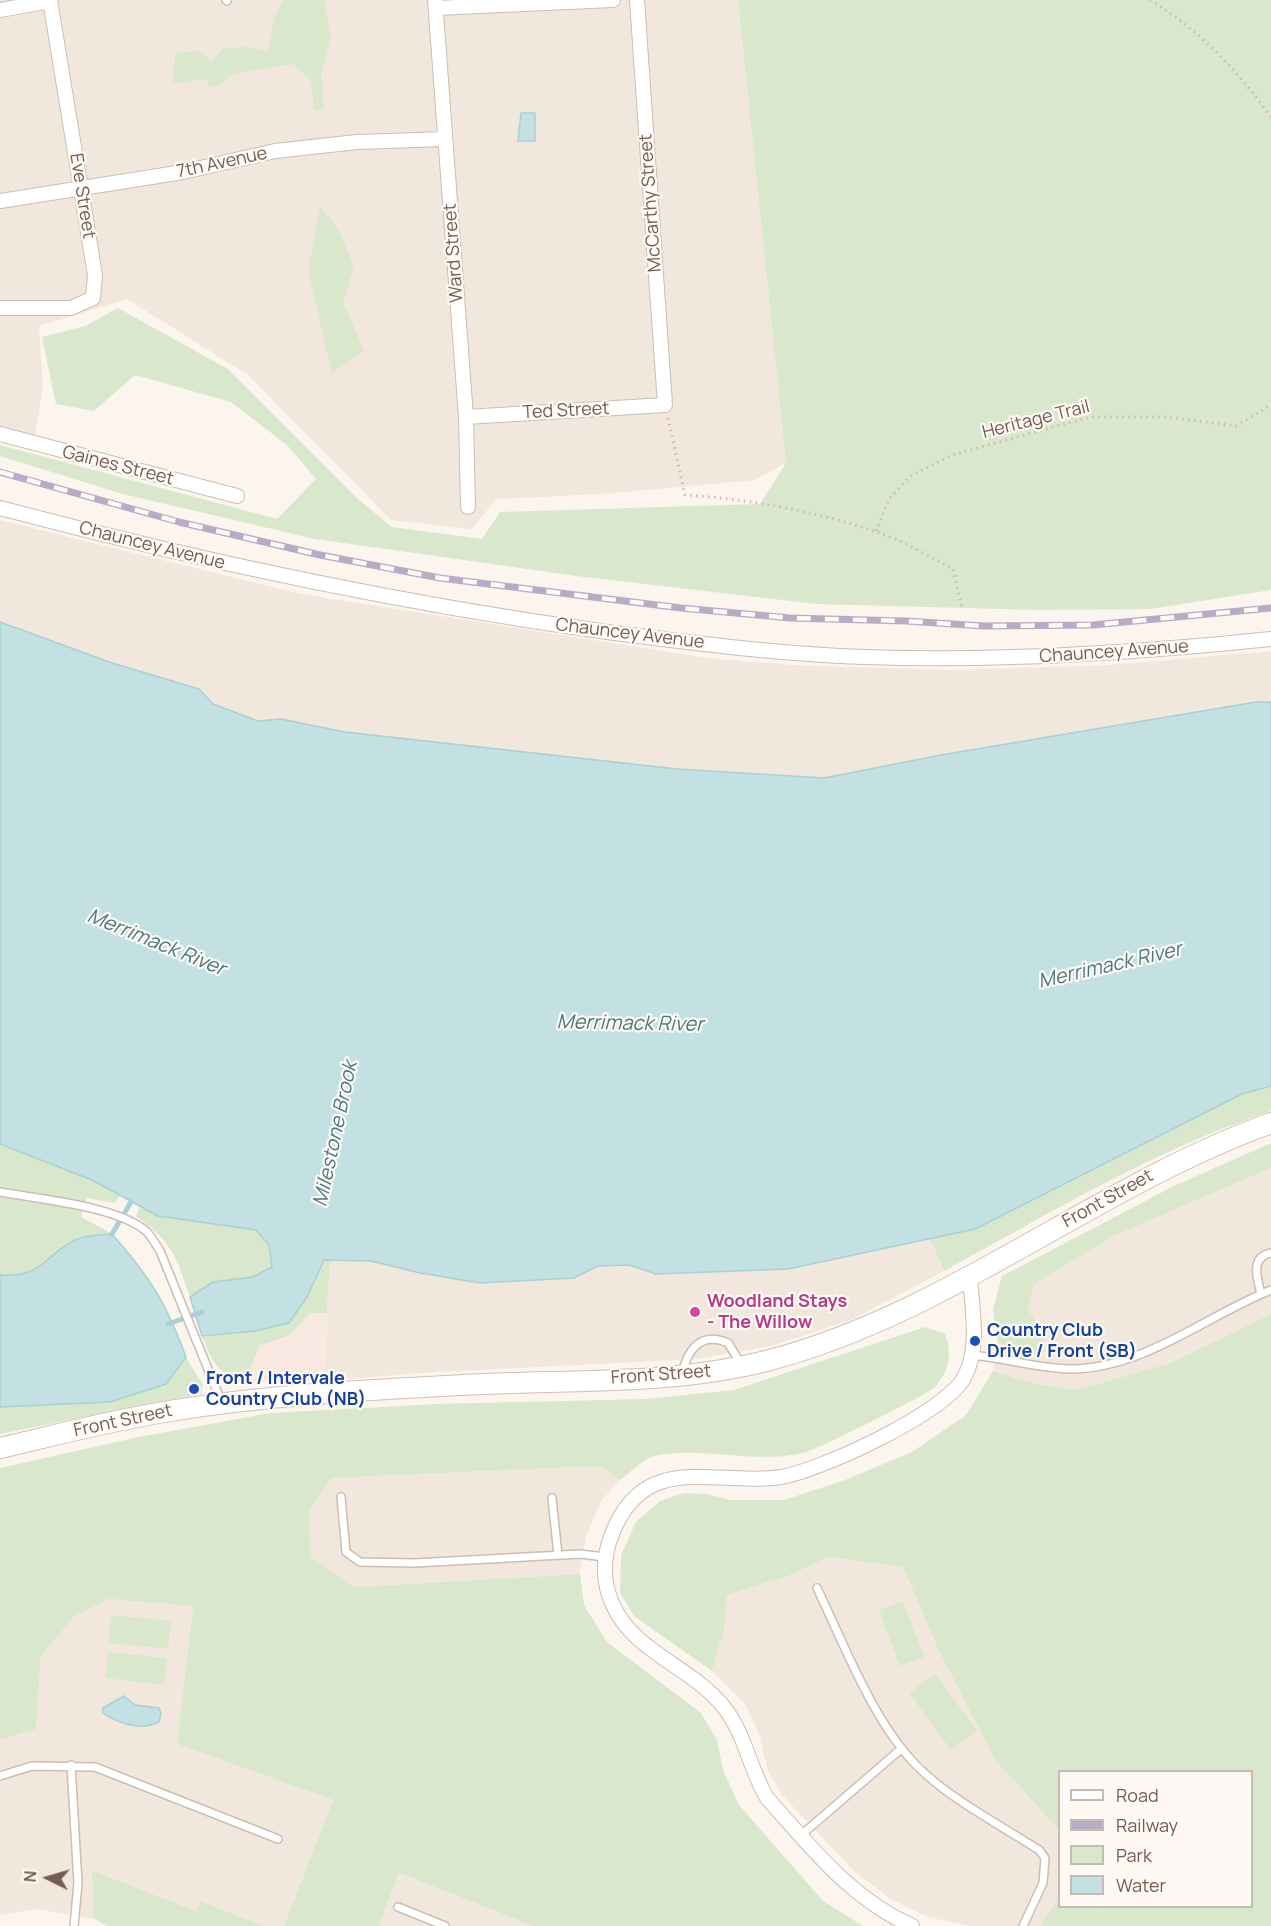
<!DOCTYPE html>
<html>
<head>
<meta charset="utf-8">
<style>
	body { margin:0 }
	#map { position:relative; width:1271px; height:1926px; overflow:hidden; background:#fbf5ed; font-family:Manrope,sans-serif }
	canvas { display:block }
	.legend { position:absolute; left:1058px; top:1770px; width:195px; height:138px; box-sizing:border-box; background:#fef9f4; border:2px solid #c7bab3; margin:0; padding:8px 10px; list-style:none; font-size:18px; color:#755c51 }
	.legend li { display:flex; align-items:center; gap:12px; height:30px }
	.legend b { width:30px; border:2px solid #c7bab3 }
	.north { position:absolute; left:18px; top:1848px; width:60px; height:60px; -webkit-text-stroke:4px #fef9f4; paint-order:stroke; rotate:275deg; font-size:16px; font-weight:700; line-height:24px; text-align:center; color:#755c51 }
	.north::after { content:''; display:block; margin:auto; width:21px; height:27px; background:#755c51; clip-path:polygon(50% 0,100% 100%,50% 72%,0 100%) }
</style>
</head>
<body>
<div id="map">
<canvas width="1271" height="1926"></canvas>
<ul class="legend">
<li><b style="height:8px;background:#fff"></b>Road</li>
<li><b style="height:8px;background:#b8abc5"></b>Railway</li>
<li><b style="height:16px;background:#d9e8cc"></b>Park</li>
<li><b style="height:16px;background:#c3e1e3"></b>Water</li>
</ul>
<div class="north">N</div>
</div>
<script>
const ctx = document.querySelector('canvas').getContext('2d');
ctx.lineJoin = 'round';
function fillPath(path, color) { ctx.fillStyle = color; ctx.fill(path, 'evenodd'); }
function trace(path, color, width, dash) { ctx.strokeStyle = color; ctx.lineWidth = width; ctx.lineCap = dash ? 'butt' : 'round'; ctx.setLineDash(dash || []); ctx.stroke(path); }
function write(font, color, halo, rows, align = 'center') {
  ctx.font = font + ' Manrope,sans-serif'; ctx.lineWidth = 4.5; ctx.setLineDash([]); ctx.textBaseline = 'middle'; ctx.strokeStyle = halo; ctx.fillStyle = color; for (const [text, x, y, turn = 0] of rows) {
    ctx.save(); ctx.translate(x, y); ctx.rotate((+turn || 0) * Math.PI / 180); ctx.textAlign = isNaN(turn) ? turn : align; if (halo) ctx.strokeText(text, 0, 0); ctx.fillText(text, 0, 0); ctx.restore();
  }
}
const residential = new Path2D(`
	M0,0H738L786,463L755,480L602,494L496,499L472,529L391,520L248,375L127,299L39,326L43,387L35,436L0,430Z
	M0,520L301,594L714,659L794,665L950,670L1109,665L1271,651V702H1256L941,755L824,778L676,769L345,732L281,719L258,722L213,704L199,689L112,663L0,622Z
	M1271,1168V1314L1170,1363L1077,1390L1033,1383L993,1371L998,1346L1043,1353V1333L1028,1309L1034,1284L1114,1236Z
	M930,1239L944,1271L851,1320L771,1346L695,1359L420,1373L324,1381L330,1260L371,1261L420,1273L480,1283L574,1278L598,1266L629,1265L656,1274L788,1269Z
	M600,1466L620,1480L602,1500L587,1533L579,1574L354,1587L311,1557L309,1512L331,1478Z
	M829,1557L903,1567L938,1649L995,1760L1059,1830V1899L1044,1918L1041,1926H970L928,1917L891,1899L855,1872L782,1795L768,1771L758,1731L745,1704L712,1671L724,1629L727,1595L788,1576Z
	M108,1599L193,1606L177,1744L333,1800L284,1926H264L200,1901L196,1911L93,1870L94,1919L37,1909L0,1915V1740L36,1729L41,1656L74,1617Z
	M399,1873L533,1926H379Z`);
const commercial = new Path2D(`
	M310,1313H327L324,1381H252L249,1372L259,1346L290,1335Z`);
const green = new Path2D(`
	M283,0H324L331,39L321,75L324,109L314,110L311,80L293,64L229,75C224,83 220,88 210,87L206,79L173,84L175,53L199,51L211,61L224,48L251,47L268,52L274,18Z
	M738,0H1271V590L1150,609L1038,610L816,604L577,576L315,539L123,494L0,456V445L277,519L316,479L288,446L231,402L135,375L94,411L56,404L42,337L85,326L118,308L228,369L358,499L392,527L482,539L500,512L760,504L786,463Z
	M320,206L339,230L354,267L343,302L364,351L332,373L308,272Z
	M1271,1086V1111C1156,1149 1050,1213 944,1271L930,1239L975,1229L1242,1094Z
	M1271,1143V1168L1114,1236L1034,1284L1028,1309L1043,1333L1044,1353L998,1346L993,1309L1002,1276L1174,1186Z
	M0,1144L92,1180L120,1196L114,1203L87,1198L81,1217L112,1234C99,1235 86,1235 75,1240C43,1256 43,1278 0,1275Z
	M140,1206L158,1216L255,1230L269,1245L272,1267L253,1277L213,1282L190,1297C176,1256 172,1242 136,1216Z
	M324,1260H330L327,1313H310L290,1335L259,1346L249,1372L252,1381C219,1378 214,1365 202,1337L255,1331L289,1323L307,1297Z
	M1271,1314V1926H1041L1044,1918L1059,1899L1060,1906H1252V1772H1060L1059,1830L995,1760L938,1649L903,1567L829,1557L788,1576L727,1595L724,1629L712,1671L634,1616L620,1593L621,1555L636,1522L660,1501L684,1493L706,1494L731,1500H784L845,1480L912,1452L966,1415L993,1371L1033,1383L1077,1390L1170,1363Z
	M925,1327L945,1334C952,1353 950,1372 934,1388C926,1395 815,1451 803,1453C755,1464 707,1447 658,1455C645,1457 631,1472 620,1480L600,1466L331,1478L309,1512L311,1557L354,1587L580,1574L584,1605L607,1642L701,1713L717,1740L723,1770L739,1805L823,1901L863,1926H533L399,1873L379,1926H284L333,1800L177,1744L193,1606L108,1599L74,1617L41,1656L36,1729L0,1740V1468L134,1438L270,1413L437,1404L646,1399L734,1390Z
	M186,1357L203,1385L201,1394L0,1434V1407L110,1402L166,1384Z
	M903,1601L924,1657L900,1666L879,1610Z
	M111,1615L171,1621L168,1649L108,1643Z
	M108,1652L167,1658L164,1685L105,1678Z
	M935,1674L977,1731L951,1750L909,1693Z
	M92,1870L196,1911L200,1901L264,1926H108L94,1919Z`);
const water = new Path2D(`
	M521,113H535V141H518Z
	M0,622L112,663L199,689L213,704L258,721L281,719L345,732L677,769L824,778L941,755L1256,702H1271V1086L1242,1094L975,1229L788,1269L656,1274L629,1265L598,1266L574,1278L480,1283L420,1273L371,1261L324,1260L307,1297L289,1323L255,1331L202,1336L190,1297L213,1282L253,1277L272,1267L269,1245L256,1230L158,1216L92,1180L0,1144Z
	M112,1234C151,1278 166,1303 186,1357L166,1384L110,1402L0,1407V1275C43,1278 43,1256 75,1240C86,1235 99,1235 112,1234Z
	M124,1696L135,1705L159,1708L161,1714L159,1722C141,1731 119,1724 103,1713V1708Z`);
const stream = new Path2D(`
	M112,1234L131,1202
	M168,1324L202,1312`);
const path = new Path2D(`
	M1150,0C1199,30 1238,70 1271,118
	M668,418L685,495C748,499 814,511 874,531C901,539 928,556 953,569L962,608
	M876,531L889,499L909,477L952,455L1090,417H1167L1236,426L1271,405`);
const lane = new Path2D(`
	M226,0L227,1
	M0,1192C38,1199 119,1206 147,1232C152,1237 156,1245 160,1251L221,1401
	M1261,1294C1257,1278 1250,1257 1271,1253
	M972,1355C1006,1358 1038,1369 1072,1369C1144,1368 1206,1316 1271,1290
	M682,1373C688,1350 700,1331 728,1343L741,1364
	M341,1497L346,1552L360,1562L415,1563L580,1554L605,1557
	M552,1498L558,1555
	M817,1588C844,1644 874,1724 918,1767C950,1799 1000,1825 1039,1850L1045,1858L1043,1883L1023,1926
	M71,1765L78,1883L74,1926
	M0,1776L32,1766L95,1767L278,1839
	M800,1836L901,1749
	M398,1907L445,1926`);
const street = new Path2D(`
	M435,0L466,417L468,507
	M436,8L613,0
	M0,10L50,1
	M0,201L183,172L275,151L357,142L445,139
	M0,308H71L93,298L95,275L50,0
	M466,417L665,405L637,0
	M0,434L237,496
	M0,508C200,561 403,604 607,632C693,643 778,654 865,657C1000,662 1136,653 1271,639
	M912,1926C850,1898 811,1847 767,1798C749,1768 745,1732 722,1705C691,1667 633,1651 613,1605C602,1582 603,1557 612,1534C645,1449 716,1487 781,1477C822,1470 947,1412 965,1376C980,1346 972,1308 970,1277`);
const secondary = new Path2D(`
	M0,1448C56,1435 113,1420 170,1411C267,1395 366,1390 463,1385C565,1379 670,1386 770,1360C951,1312 1096,1186 1271,1123`);
const rail = new Path2D(`
	M0,472L179,522L320,555L440,578L681,608L790,618L906,621L983,626L1093,625L1271,608`);
const markers = [
	[695,1312,6,"#d1479c"],
	[975,1341,6,"#1a4fb4"],
	[194,1389,6,"#1a4fb4"]
];
const streetNames = [
	["7th Avenue",222,163,-12],
	["Eve Street",82,196,81],
	["McCarthy Street",651,203,-94],
	["Ward Street",454,253,-94],
	["Ted Street",566,411,-3],
	["Heritage Trail",1036,420,-14],
	["Gaines Street",118,466,14],
	["Chauncey Avenue",152,546,14],
	["Chauncey Avenue",630,634,7],
	["Chauncey Avenue",1114,652,-4],
	["Front Street",1108,1199,-29],
	["Front Street",661,1375,-4],
	["Front Street",123,1421,-12]
];
const hotelNames = [
	["Woodland Stays",707,1302],
	["- The Willow",707,1323]
];
const transitNames = [
	["Country Club",987,1331],
	["Drive / Front (SB)",987,1352],
	["Front / Intervale",206,1379],
	["Country Club (NB)",206,1400]
];
const waterNames = [
	["Merrimack River",156,943,22],
	["Merrimack River",1110,966,-13],
	["Merrimack River",630,1024,1],
	["Milestone Brook",336,1134,-78]
];
fillPath(residential, '#f2e7dc');
fillPath(commercial, '#fae8e2');
fillPath(green, '#d9e8cc');
fillPath(water, '#c3e1e3');
trace(water, '#aad0d4', 1.5);
trace(stream, '#aad0d4', 5);
trace(lane, '#cdbdb3', 10);
trace(street, '#cdbdb3', 16);
trace(secondary, '#d2bfb3', 22);
trace(path, '#d3b8aa', 3, [1.5, 4.5]);
trace(lane, '#fff', 7);
trace(street, '#fff', 14);
trace(secondary, '#fff', 20);
trace(rail, '#b8abc5', 7);
trace(rail, '#fef9f4', 4.5, [14]);
for (const [x, y, r, color] of markers) { const dot = new Path2D(); dot.arc(x, y, r, 0, 2 * Math.PI); ctx.fillStyle = color; ctx.fill(dot); trace(dot, '#fef9f4', 2); }
write('18px', '#755c51', '#fef9f4', streetNames);
write('bold 18px', '#b23c85', '#fef9f4', hotelNames, 'left');
write('bold 18px', '#164399', '#fef9f4', transitNames, 'left');
write('italic 20px', '#4a797f', '#fef9f4', waterNames);
</script>
</body>
</html>
